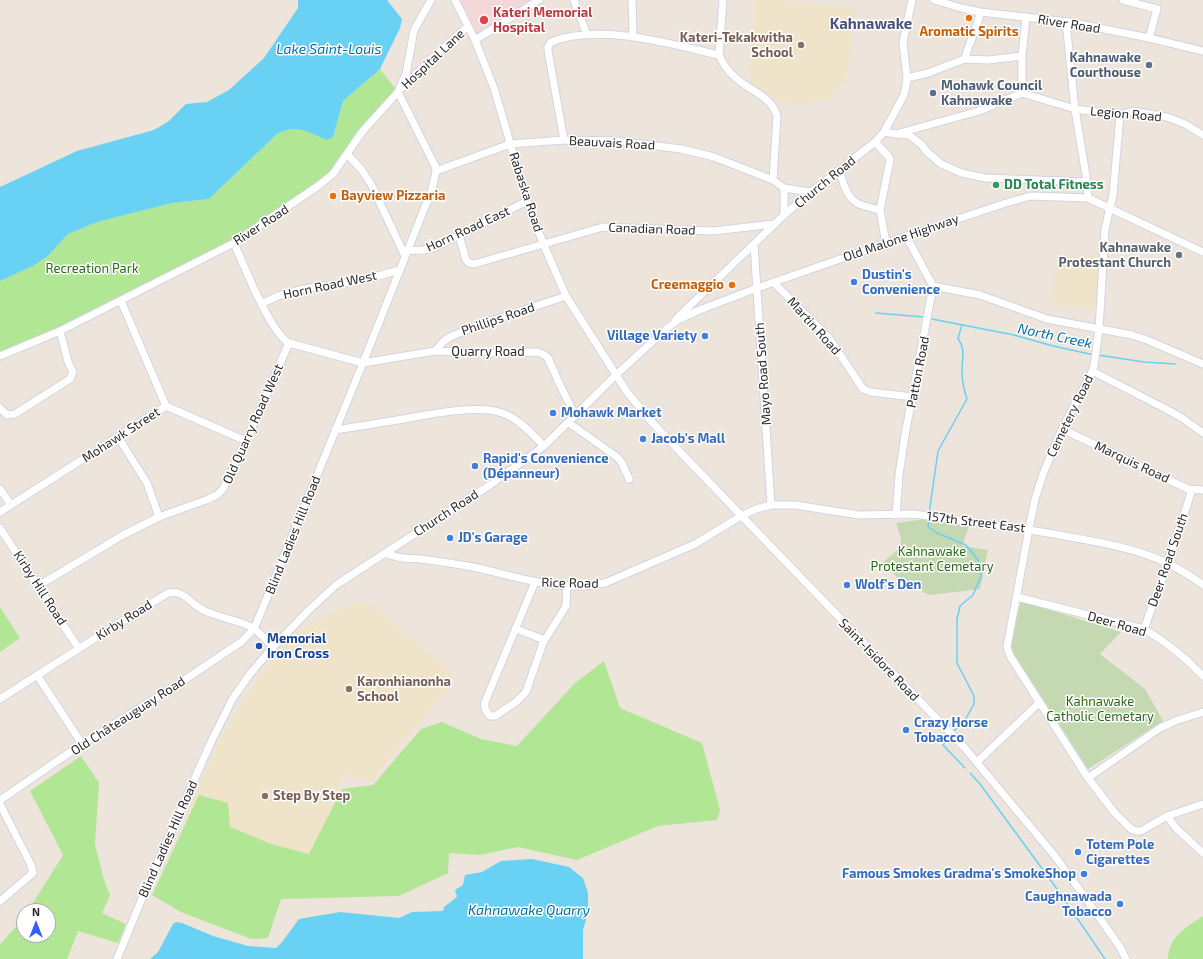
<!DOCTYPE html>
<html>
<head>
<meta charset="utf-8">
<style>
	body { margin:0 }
	#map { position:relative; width:1203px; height:959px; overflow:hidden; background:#ede5db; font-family:"Exo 2",sans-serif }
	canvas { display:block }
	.north { position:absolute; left:16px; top:903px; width:40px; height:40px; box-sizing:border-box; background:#fff; border:1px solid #aaa; border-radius:50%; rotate:0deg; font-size:11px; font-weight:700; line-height:16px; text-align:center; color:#2a2a2a }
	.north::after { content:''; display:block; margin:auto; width:14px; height:18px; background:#365eff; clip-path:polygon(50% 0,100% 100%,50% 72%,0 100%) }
</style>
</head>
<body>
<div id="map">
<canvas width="1203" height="959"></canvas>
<div class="north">N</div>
</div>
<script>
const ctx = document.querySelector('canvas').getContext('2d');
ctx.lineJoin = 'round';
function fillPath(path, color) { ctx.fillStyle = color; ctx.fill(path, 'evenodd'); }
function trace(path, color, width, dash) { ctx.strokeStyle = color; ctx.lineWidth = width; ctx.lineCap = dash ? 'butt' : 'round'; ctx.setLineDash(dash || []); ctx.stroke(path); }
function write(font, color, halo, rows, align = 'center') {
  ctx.font = font + ' "Exo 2",sans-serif'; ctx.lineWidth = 3; ctx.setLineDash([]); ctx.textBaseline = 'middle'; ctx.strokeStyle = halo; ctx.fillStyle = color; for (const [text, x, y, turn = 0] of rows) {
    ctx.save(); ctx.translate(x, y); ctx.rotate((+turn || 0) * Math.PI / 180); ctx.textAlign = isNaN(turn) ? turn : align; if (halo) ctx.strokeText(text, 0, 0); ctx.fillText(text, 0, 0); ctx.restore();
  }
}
const education = new Path2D(`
	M755,0H778L856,8L846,81L829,99L801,104L779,101L749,83Z
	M1058,253L1099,257L1095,309L1052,305Z
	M367,601L447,669L452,677L449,687L371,781L344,774L311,864L184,818L223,733L249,691L287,640L304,627L345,606Z`);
const medical = new Path2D(`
	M451,0H536L474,40Z`);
const green = new Path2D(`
	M380,69L398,92L333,174L234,243L121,301L0,356V281L33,266L48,256L68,234L97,222L172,203L209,199L277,134C297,123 308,131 327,140L333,137L343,101Z
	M0,607L20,638L0,652Z
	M604,661L620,708L702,743L720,810L717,820L658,826L577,860L518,847L480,855L449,853L448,873L399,896L281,899L268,938L251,939L181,912L152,895L199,795L228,803L230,827L271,844L309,854L342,789L373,785L421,729L442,722L481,739L517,746L575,683Z
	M81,756L99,783L95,844L104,880L110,895L102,913L126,924L118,943L78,931L67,959H0V945L24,917V935H48V911H28L63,855L30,791Z
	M1203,916V959H1168C1168,937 1187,927 1203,916Z`);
const cemetery = new Path2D(`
	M926,519L969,526L962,546L988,550L980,589L929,595L897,577L882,563L901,547V538L896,523Z
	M1021,601L1121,632L1100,654L1145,689L1163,721L1088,769L1010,648Z`);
const water = new Path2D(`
	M298,0H387L402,19L400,28L380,69L343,101L333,137L327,140C308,132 297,123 277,134L209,199L172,203L97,222L68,234L48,256L33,266L0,281V187L77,151L154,130L169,121L186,104L207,102L229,90L264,58L298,8Z
	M532,859L569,867L583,878L588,893V913L583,930V959H150L158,952L173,924L176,922L182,923L213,936L248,946L276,948L282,942L299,919L340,912L399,918L412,912L443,911L444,907L457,897L455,890L463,885L465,875L482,872L501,861Z`);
const stream = new Path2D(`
	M876,313L924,317
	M932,319L1014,335L1053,346L1094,355
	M1098,355L1144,362L1175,364
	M929,514L938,451L967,399C964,390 962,381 962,371C962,357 966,351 958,338L962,325
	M929,518L928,527L937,533L966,545L978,560L981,576L973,595L960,606L957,619V663L974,696V704L965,720L953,732
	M949,736L943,745L965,768
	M970,773L980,784L1060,893L1105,959`);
const minor = new Path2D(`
	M455,0L475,40L494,88L527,201L543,243L566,296L627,392L650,420L684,456L964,747L1054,855L1082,893L1120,947L1126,959
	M574,0L587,35
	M632,0L633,36
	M934,0L961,8L980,12L1069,22L1149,38L1203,51
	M1123,0L1157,9L1149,38
	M1066,22L1075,109L1087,182L1088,198
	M475,40L539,0
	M719,55C723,63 727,71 735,77C749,91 771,95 777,116L773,180
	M719,55L723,0
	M965,59C968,43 978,29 980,12
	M907,78L928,73L965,59L988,60L1022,56
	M402,88L431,59L468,26
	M1022,93L1075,109L1120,115L1133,111L1167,117L1185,124L1203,135
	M1022,93V56L1026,17
	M1120,115L1113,195L1105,229L1099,329L1094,366L1090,376L1062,429L1043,474L1035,499L1029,529L1007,647L1010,656L1088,778L1114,812L1131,829L1136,831H1141L1167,816L1203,804
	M884,132L896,134L979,111L1022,93
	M896,134L909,135L922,145L926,151L941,164L962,173L985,178L1087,182
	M564,140L548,51V47L551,42C600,23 670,44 719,55
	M875,142L889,157L890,160L880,210L886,243
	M347,154L361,169L371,184L405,256
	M839,170C843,181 846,197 857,203C864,207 873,208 880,210
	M436,171L510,144L564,140L617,141L681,149L714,157L773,180L784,188V215
	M784,188L811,192
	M459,235L466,260L469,263L474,264L603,227L713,231L774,224
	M234,243C244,266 270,332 289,343L363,363L435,351L480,353L537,352L543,354L548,358L560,385L575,415
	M754,244L771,505
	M407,250C418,251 426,251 436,247L527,201
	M774,283L829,338L863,389L871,392L913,397
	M933,286L980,295L1047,319L1132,335L1147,340L1203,364
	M261,304L278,296L303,289L359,281L400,270
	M676,319L784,215L811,192L875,142L884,132L904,95L906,86L907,78L903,42L912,0
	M435,351L444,341L450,337L473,327L566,296
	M0,356L60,331L234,243L318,186L333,174L362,132L398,92L406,74L414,30L431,0
	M1092,371L1166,409L1182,418L1203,433
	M166,406L246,441
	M0,408L7,415L15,414L70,379L73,372L68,362L60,331
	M569,423L617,457L622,463L629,479
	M1062,429L1188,489L1203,490
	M335,430C361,426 388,422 414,417C436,413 480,405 502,413C519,419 531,433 544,446
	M118,437L147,483L159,517
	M0,489L11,505
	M0,512L166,406L121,301
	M896,515L899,475L905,435L933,286L906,236
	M0,528L79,649
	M385,553C400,559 406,558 421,559C438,561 456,564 473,567C516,576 560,593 605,583L695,544L741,516L756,509L771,505H795L859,515L913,514L929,516C976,523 1023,528 1070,537C1121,546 1161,553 1203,585
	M535,582L485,702C484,709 486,711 490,716H495L516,702L526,692L543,643L566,606L567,586
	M38,586L123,535L159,517L206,500L217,495L223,489L246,441L289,343
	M1017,597L1144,629C1166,642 1186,658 1203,676
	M516,629L545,640
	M1144,629L1168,563L1192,490
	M37,675L82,744
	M0,699L108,630L168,593C185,590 189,603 203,610C218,618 237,619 253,628C260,633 267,641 273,647
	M977,762L1039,703
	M1088,778L1160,728L1175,721L1203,712
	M0,800L82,744L180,683L241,642L254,629L363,363L432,189L436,171L435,166L398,92
	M0,804L31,865L33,873L0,901
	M1167,816L1176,828L1203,853
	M117,959L148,884L211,742L233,698L250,674L273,647L309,610L336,585L490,485L544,446L616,375L666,329L678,320L697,311L757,288L886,243L1006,203L1031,196L1088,198L1203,252`);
const markers = [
	[969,18,4,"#e8710a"],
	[484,20,5,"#e0444e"],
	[801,45,4,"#8d6e63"],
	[1149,65,4,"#5c6f8a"],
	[933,93,4,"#5c6f8a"],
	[996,185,4,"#2e9e5b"],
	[333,196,4,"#e8710a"],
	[1179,255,4,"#6b7280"],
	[854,282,4,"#3f7fe0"],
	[732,285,4,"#e8710a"],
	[705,336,4,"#3f7fe0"],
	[553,413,4,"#3f7fe0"],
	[643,439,4,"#3f7fe0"],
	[475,466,4,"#3f7fe0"],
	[450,538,4,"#3f7fe0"],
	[847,585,4,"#3f7fe0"],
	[259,646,4,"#1a4fb4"],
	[349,689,4,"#8d6e63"],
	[906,730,4,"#3f7fe0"],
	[265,796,4,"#8d6e63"],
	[1078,852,4,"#3f7fe0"],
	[1084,874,4,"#3f7fe0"],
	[1120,904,4,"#3f7fe0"]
];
const healthNames = [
	["Kateri Memorial",493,13],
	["Hospital",493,28]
];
const streetNames = [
	["River Road",1069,24,9],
	["Hospital Lane",433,59,-43],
	["Legion Road",1126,114,5],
	["Beauvais Road",612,143,3],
	["Church Road",825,182,-39],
	["Rabaska Road",526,192,72],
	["River Road",261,225,-33],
	["Horn Road East",468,229,-25],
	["Canadian Road",652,229,2],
	["Old Malone Highway",901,238,-19],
	["Horn Road West",330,285,-12],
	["Phillips Road",498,319,-19],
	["Martin Road",814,326,48],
	["Quarry Road",488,352],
	["Patton Road",918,372,-79],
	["Mayo Road South",763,374,-94],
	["Cemetery Road",1070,416,-64],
	["Old Quarry Road West",253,424,-66],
	["Mohawk Street",121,435,-33],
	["Marquis Road",1132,462,25],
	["Church Road",446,513,-33],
	["157th Street East",976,522,7],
	["Blind Ladies Hill Road",293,535,-68],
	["Deer Road South",1168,560,-71],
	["Rice Road",570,583,1],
	["Kirby Hill Road",40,588,57],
	["Kirby Road",124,620,-32],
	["Deer Road",1117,624,16],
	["Saint-Isidore Road",879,660,46],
	["Old Châteauguay Road",128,716,-33],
	["Blind Ladies Hill Road",168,839,-66]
];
const foodNames = [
	["Aromatic Spirits",969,32],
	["Bayview Pizzaria",341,196,"left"],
	["Creemaggio",724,285,"right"]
];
const educationNames = [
	["Kateri-Tekakwitha",793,38,"right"],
	["School",793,53,"right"],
	["Karonhianonha",357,682],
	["School",357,697],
	["Step By Step",273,796]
];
const serviceNames = [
	["Kahnawake",1141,58],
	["Courthouse",1141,73],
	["Mohawk Council",941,86,"left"],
	["Kahnawake",941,101,"left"]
];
const leisureNames = [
	["DD Total Fitness",1004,185]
];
const worshipNames = [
	["Kahnawake",1171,248],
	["Protestant Church",1171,263]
];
const parkNames = [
	["Recreation Park",92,269],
	["Kahnawake",932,552],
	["Protestant Cemetary",932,567],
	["Kahnawake",1100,702],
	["Catholic Cemetary",1100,717]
];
const shopNames = [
	["Dustin's",862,275],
	["Convenience",862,290],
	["Village Variety",697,336,"right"],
	["Mohawk Market",561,413],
	["Jacob's Mall",651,439],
	["Rapid's Convenience",483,459],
	["(Dépanneur)",483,474],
	["JD's Garage",458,538],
	["Wolf's Den",855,585],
	["Crazy Horse",914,723],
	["Tobacco",914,738],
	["Totem Pole",1086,845],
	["Cigarettes",1086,860],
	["Famous Smokes Gradma's SmokeShop",1076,874,"right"],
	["Caughnawada",1112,897,"right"],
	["Tobacco",1112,912,"right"]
];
const transitNames = [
	["Memorial",267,639],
	["Iron Cross",267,654]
];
const waterNames = [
	["Lake Saint-Louis",329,49],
	["North Creek",1055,336,12],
	["Kahnawake Quarry",529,910]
];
const quarterNames = [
	["Kahnawake",871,24]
];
fillPath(education, '#efe3c9');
fillPath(medical, '#f4d8d9');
fillPath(green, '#b1e695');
fillPath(cemetery, '#c4d8b1');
fillPath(water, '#68d1f4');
trace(stream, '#68d1f4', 1.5);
trace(minor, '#d0d4e4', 9);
trace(minor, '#fff', 7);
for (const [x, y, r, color] of markers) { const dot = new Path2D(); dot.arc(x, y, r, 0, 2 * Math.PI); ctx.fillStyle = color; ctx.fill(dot); trace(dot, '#fff', 1.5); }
write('bold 13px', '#be3a42', '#fff', healthNames, 'left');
write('13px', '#2a2a2a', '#fff', streetNames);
write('bold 13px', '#c56008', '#fff', foodNames);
write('bold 13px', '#785e54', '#fff', educationNames, 'left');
write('bold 13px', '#4e5e75', '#fff', serviceNames, 'right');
write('bold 13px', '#27864d', '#fff', leisureNames, 'left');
write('bold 13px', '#5b616d', '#fff', worshipNames, 'right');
write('13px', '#296a16', '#fff', parkNames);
write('bold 13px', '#366cbe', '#fff', shopNames, 'left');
write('bold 13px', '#164399', '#fff', transitNames, 'left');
write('italic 14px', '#076ea1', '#fff', waterNames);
write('bold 15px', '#48527d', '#fff', quarterNames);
</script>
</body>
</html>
